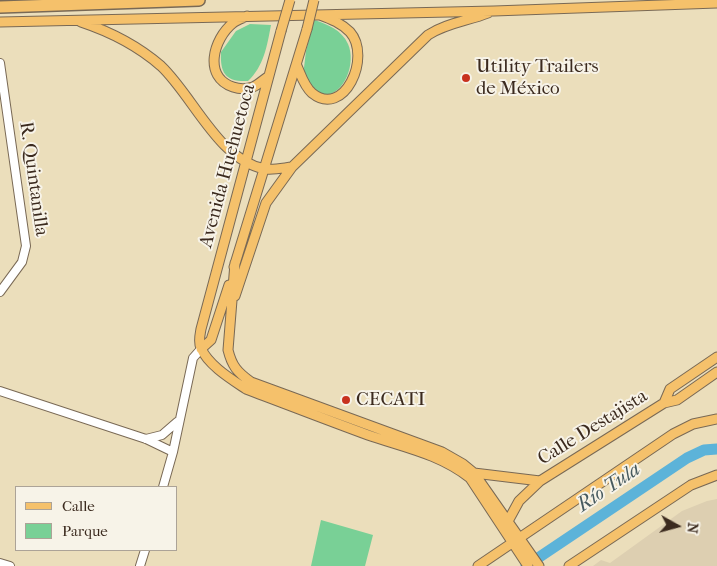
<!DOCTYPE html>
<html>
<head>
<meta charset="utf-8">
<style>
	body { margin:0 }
	#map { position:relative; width:717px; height:566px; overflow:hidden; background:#ebdebb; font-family:"IM FELL French Canon",serif }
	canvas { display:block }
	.legend { position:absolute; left:15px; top:486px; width:162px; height:65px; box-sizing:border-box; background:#f7f3e8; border:1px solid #aca397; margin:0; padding:6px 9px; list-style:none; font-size:15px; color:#3b2a1e }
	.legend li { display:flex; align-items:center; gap:10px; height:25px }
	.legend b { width:25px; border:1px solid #aca397 }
	.north { position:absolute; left:652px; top:501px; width:50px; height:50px; -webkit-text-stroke:4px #f7f3e8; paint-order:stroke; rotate:97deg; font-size:14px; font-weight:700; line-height:20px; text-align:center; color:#3b2a1e }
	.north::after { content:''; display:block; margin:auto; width:18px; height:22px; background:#3b2a1e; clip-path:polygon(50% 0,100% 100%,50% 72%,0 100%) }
</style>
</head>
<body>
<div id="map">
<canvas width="717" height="566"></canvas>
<ul class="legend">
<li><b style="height:6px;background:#f5c16b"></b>Calle</li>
<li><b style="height:14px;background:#79d096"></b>Parque</li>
</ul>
<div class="north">N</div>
</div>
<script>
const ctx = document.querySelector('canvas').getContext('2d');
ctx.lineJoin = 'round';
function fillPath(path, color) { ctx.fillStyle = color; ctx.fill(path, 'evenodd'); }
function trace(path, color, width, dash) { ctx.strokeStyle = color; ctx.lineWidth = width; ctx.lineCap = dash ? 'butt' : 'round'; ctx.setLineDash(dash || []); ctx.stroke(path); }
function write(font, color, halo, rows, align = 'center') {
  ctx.font = font + ' "IM FELL French Canon",serif'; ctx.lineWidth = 4; ctx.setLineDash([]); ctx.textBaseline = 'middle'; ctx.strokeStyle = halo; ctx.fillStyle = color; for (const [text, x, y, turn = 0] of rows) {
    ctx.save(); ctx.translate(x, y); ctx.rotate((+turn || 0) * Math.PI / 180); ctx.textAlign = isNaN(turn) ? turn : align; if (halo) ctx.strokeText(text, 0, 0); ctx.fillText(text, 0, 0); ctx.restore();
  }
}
const built = new Path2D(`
	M717,499V566H593L601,560L610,563L682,511L707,501Z`);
const green = new Path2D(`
	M314,20C327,24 342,30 348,44C357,64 343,101 318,94L303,76L306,51Z
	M250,24L271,25C267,46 264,66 248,81C226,82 220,74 221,52L236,31Z
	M321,520L373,535L365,566H311Z`);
const river = new Path2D(`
	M526,566L687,458L704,450L717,449`);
const minor = new Path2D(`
	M0,63L26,246L22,262L0,292
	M0,391L146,439L173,452
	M146,439L162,435L177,422
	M163,487L173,452L193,358L201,349
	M0,563L10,566
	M140,566L145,550`);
const major = new Path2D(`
	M247,16C243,18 237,20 233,23C213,39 203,77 233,87C239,89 247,89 253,87C258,85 264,79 269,76
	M0,22L494,11L717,3
	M81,22C111,32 137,45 161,66C193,96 219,161 265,169C274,170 283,168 292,167L428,35C446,23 468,21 488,13
	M281,31L201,329C200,335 198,342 201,348C208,365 231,379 246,389C286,404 327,420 368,435C403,447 440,454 470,478L528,566
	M297,66C301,75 304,86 312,93C344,119 372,57 350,32C341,23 331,19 320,15
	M235,263L228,350C232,366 237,372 251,382L442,452L463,464L474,473L539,566
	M234,267L307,29
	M235,296L266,203L292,167
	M201,349L211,340L229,285
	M664,403L670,389L717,357
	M472,476L474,473L540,481
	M507,523L519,501L540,481L664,403L677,400L717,372
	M478,566L673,434L693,424L717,419
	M569,566L691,485L717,475`);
const highway = new Path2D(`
	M0,7L199,0`);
const majorBridge = new Path2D(`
	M307,29L314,0
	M281,31L290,0`);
const markers = [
	[466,78,5,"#c8321e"],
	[346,400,5,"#c8321e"]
];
const poiNames = [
	["Utility Trailers",476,67],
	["de México",476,89],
	["CECATI",356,400]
];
const streetNames = [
	["Avenida Huehuetoca",228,166,-75],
	["R. Quintanilla",33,179,82],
	["Calle Destajista",593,428,-32]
];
const waterNames = [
	["Río Tula",609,488,-34]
];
fillPath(built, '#ddcfb1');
fillPath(green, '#79d096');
trace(river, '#5cb3d9', 11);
trace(minor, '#796955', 10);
trace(major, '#796955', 11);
trace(highway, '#796955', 14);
trace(minor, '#fff', 8);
trace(major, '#f5c16b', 9);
trace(highway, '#f5c16b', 11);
trace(majorBridge, '#796955', 11, []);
trace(majorBridge, '#f5c16b', 9);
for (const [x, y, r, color] of markers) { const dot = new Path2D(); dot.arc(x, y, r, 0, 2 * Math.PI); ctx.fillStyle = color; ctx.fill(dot); trace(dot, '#f7f3e8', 2); }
write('19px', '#3b2a1e', '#f7f3e8', poiNames, 'left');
write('19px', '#3b2a1e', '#f7f3e8', streetNames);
write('italic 20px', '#475a5f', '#f7f3e8', waterNames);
</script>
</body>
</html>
